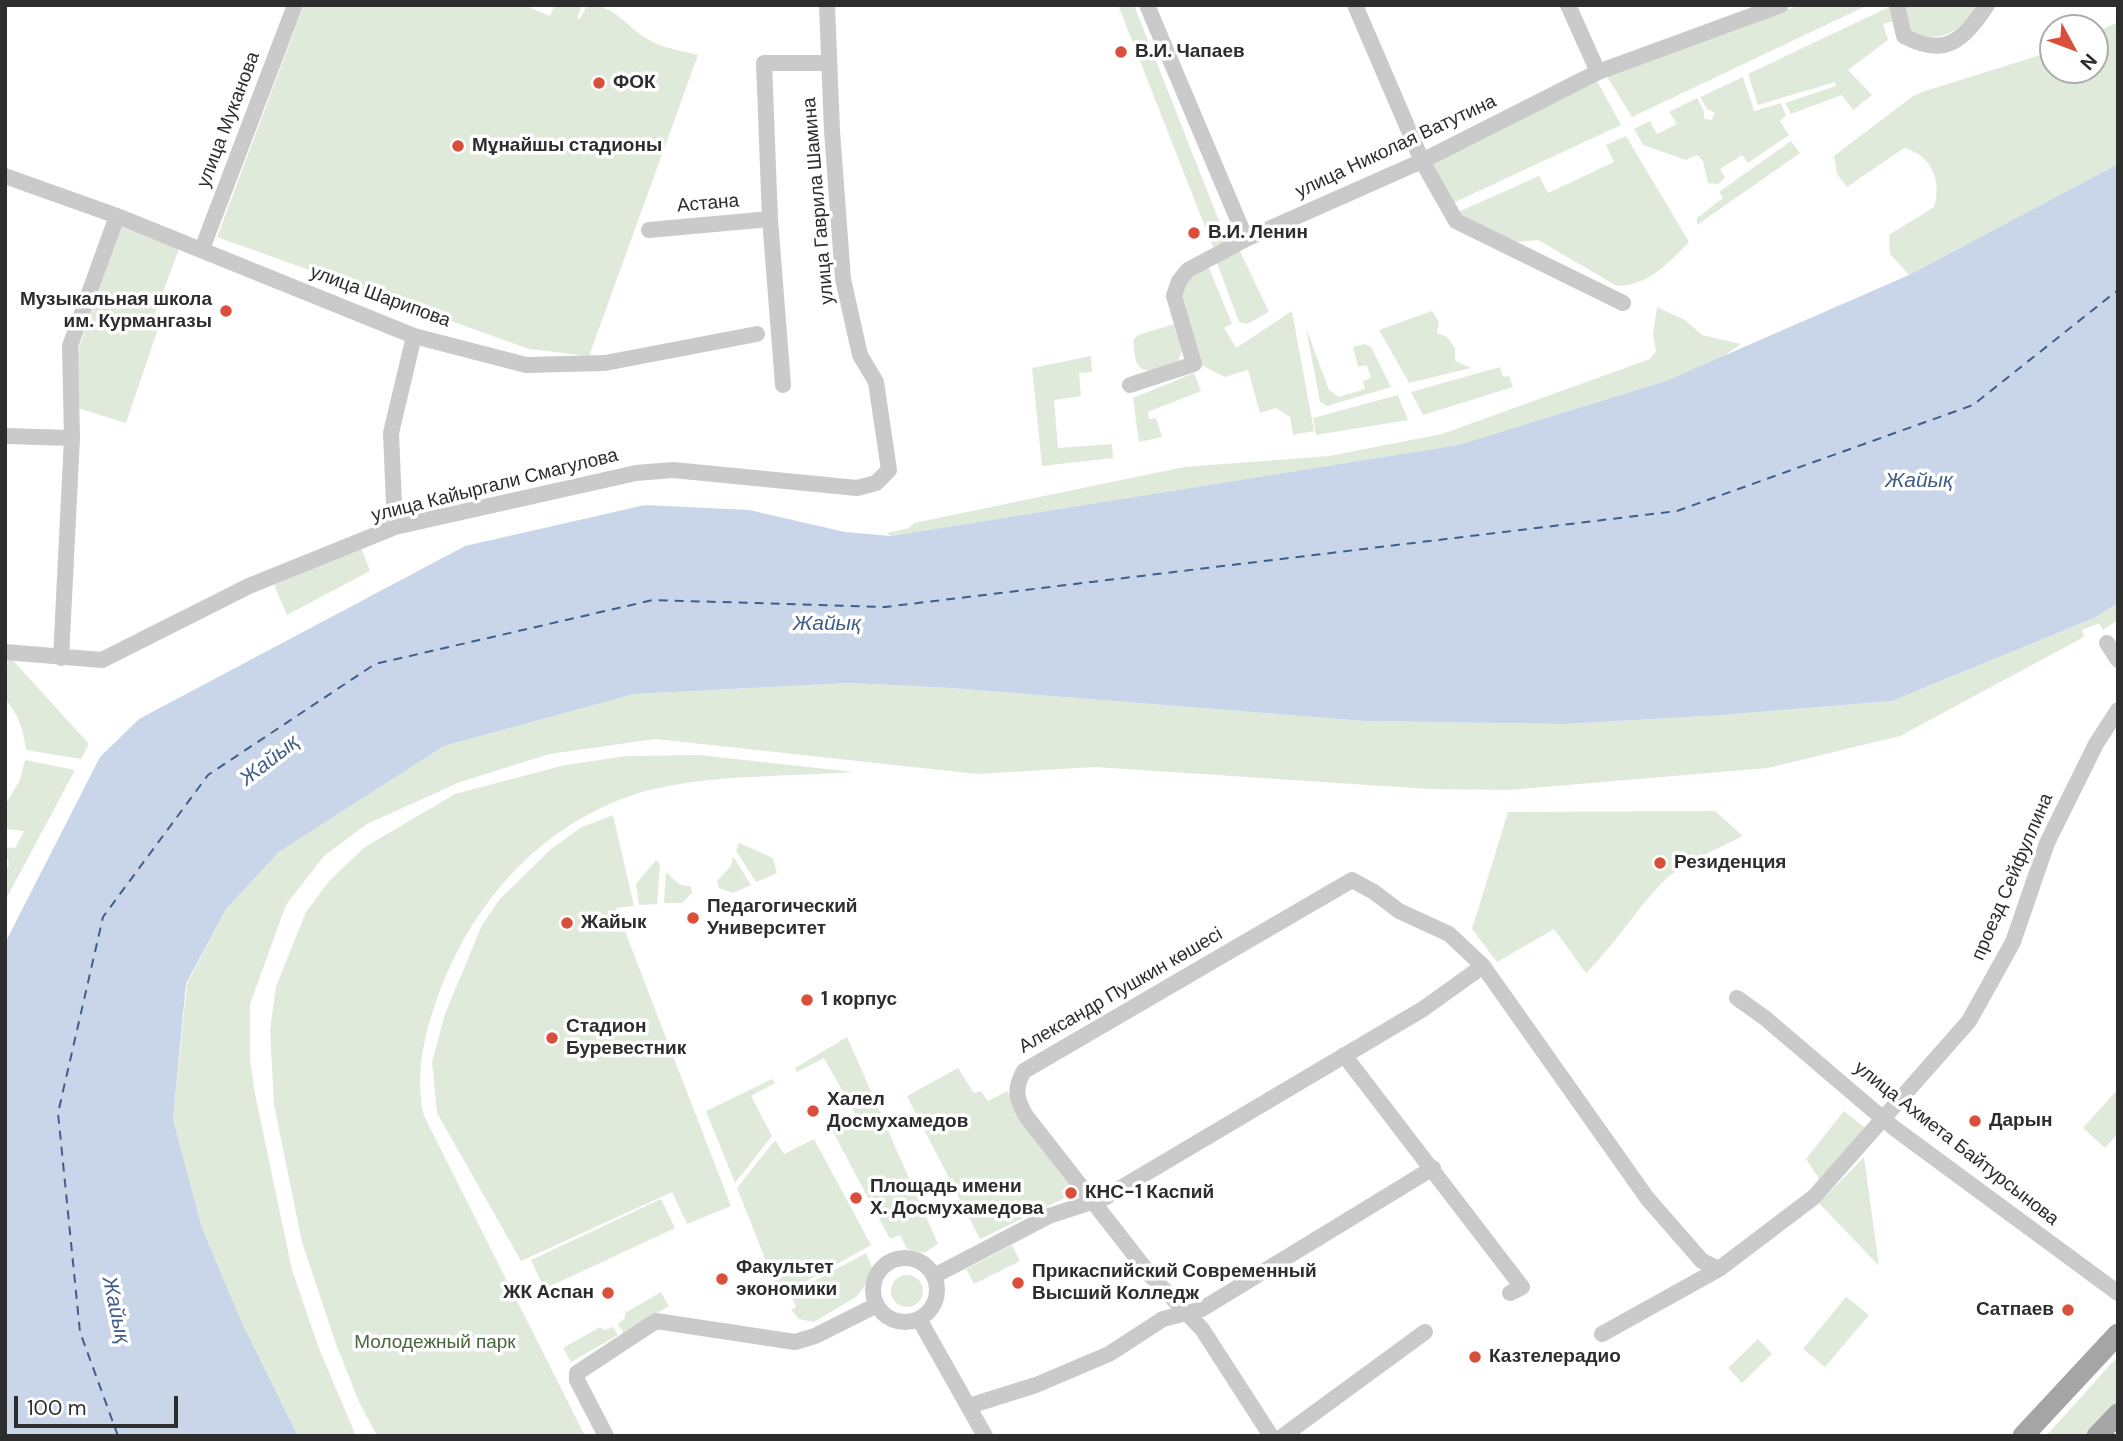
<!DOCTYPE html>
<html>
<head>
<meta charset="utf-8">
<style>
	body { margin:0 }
	#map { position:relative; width:2123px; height:1441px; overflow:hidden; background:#fff; font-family:"DM Sans",sans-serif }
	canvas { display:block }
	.frame { position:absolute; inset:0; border:7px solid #2d2d2d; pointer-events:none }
	.north { position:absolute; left:2039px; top:14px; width:70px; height:70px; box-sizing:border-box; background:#fff; border:2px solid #ababab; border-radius:50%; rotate:131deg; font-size:19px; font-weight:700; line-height:28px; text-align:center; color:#2d2d2d }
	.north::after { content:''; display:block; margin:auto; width:24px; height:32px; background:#d94f3a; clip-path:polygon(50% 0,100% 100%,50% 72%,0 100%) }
	.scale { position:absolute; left:14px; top:1396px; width:164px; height:32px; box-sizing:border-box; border:4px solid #2d2d2d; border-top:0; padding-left:9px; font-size:21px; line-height:24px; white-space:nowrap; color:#2d2d2d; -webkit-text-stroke:5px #fff; paint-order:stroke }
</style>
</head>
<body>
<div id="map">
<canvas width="2123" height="1441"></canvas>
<div class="frame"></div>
<div class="north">N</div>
<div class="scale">100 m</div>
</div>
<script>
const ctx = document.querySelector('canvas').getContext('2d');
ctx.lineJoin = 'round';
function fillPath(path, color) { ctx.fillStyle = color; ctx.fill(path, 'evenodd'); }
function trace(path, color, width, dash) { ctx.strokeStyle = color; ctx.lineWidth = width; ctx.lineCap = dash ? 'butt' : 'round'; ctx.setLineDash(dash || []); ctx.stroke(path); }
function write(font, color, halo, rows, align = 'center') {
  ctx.font = font + ' "DM Sans",sans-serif'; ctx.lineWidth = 7; ctx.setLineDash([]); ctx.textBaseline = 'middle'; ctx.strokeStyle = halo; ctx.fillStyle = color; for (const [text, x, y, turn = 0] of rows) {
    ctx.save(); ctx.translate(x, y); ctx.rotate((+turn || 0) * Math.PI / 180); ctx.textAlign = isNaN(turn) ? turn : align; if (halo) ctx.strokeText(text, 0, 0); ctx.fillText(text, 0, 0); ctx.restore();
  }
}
const green = new Path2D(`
	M304,5H524L550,16L555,5H579L582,6L577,17L580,19L587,5C616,5 626,27 649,40C662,48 683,51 698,55L589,356L529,349L217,237Z
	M1118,5H1134L1227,241L1213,247Z
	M1800,5H1868L1632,117L1606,75Z
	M1901,5H1978C1954,36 1948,39 1909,36Z
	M1889,7L1893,21L1883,24L1888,40L1848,70L1872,95L1853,110L1842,95L1791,114L1785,103L1836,86L1835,82L1758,105L1748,74Z
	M2118,22V164L1909,275L1890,254L1889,235L1934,207C1942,181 1932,155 1904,148L1847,187L1837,174L1834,156L1913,96L1925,91L2053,51V70H2095V33Z
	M1743,77L1754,111L1781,103L1786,116L1780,121L1789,135L1748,163L1742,155L1720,169L1725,178L1718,184L1708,183L1703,161L1697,155L1686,160L1643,145L1634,129L1650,121L1657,134L1677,124L1669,112L1697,98L1704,111V119L1712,120L1715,113L1707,109L1700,97Z
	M1596,79L1621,125L1453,203L1431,161Z
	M1626,136L1689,242C1667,264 1650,285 1617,286L1538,240L1517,242L1456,213L1539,176L1548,193L1614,162L1606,145Z
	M1791,141L1800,153L1697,225V218L1723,198L1719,192Z
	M121,227L179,249L154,316L160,323L126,423L81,409L75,405L73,397L78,350Z
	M1239,249L1269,312L1247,324L1239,322L1218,266V262Z
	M1208,265L1232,324L1224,328L1236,348L1292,311L1314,431L1293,435L1290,417L1276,408L1260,413L1248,370L1225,377L1201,365L1180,289L1184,282Z
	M1657,307L1685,320L1702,335L1741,344L1716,361L1666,381L1458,445L891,536L887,533L909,528L914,523L1184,467L1329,456L1442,434L1650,359L1656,351L1653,335Z
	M1432,311L1439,322L1437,333L1447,337L1455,348V361L1471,368L1409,383L1379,330Z
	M1174,324L1182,351L1178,361C1162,367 1140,381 1135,357C1134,350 1133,345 1134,339L1138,335Z
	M1306,328L1329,390L1339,397L1365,389L1363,381L1371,378L1367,365L1358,367L1353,347L1365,344L1371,347L1391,387L1327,406L1320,402Z
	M1091,356L1092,372L1079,373L1081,396L1054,400L1058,448L1112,444L1113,458L1042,466L1032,368Z
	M1500,367L1503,377L1509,376L1513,387L1423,415L1411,392Z
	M1194,373L1201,391L1148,412L1149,419L1156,418L1162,437L1139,442L1133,398Z
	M1398,395L1408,420L1316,435L1313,418Z
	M361,547L370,571L287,615L274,585Z
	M2118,603V620L2103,630L2099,623L2082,630L2084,637L1900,736L1768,768L1508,790L1429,789L1095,767L977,774L655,739L550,754L460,782L367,824L324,856L286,905L250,1004V1058L255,1094L292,1270L318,1346L356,1436H298L243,1325L202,1228L173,1119L187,984L226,909L279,852L444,746L634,694L850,683L951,688L1364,721L1565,724L1723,715L1892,701L2094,618Z
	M8,655L89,744L81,759L26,750C23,729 19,715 5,699Z
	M699,755L854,772C786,777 696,774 633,795C537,827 468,908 436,1002C423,1039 415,1077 424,1116L585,1436H377L359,1402L336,1344L302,1242L274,1105L270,1030L276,986L306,912L330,880L365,847L455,794L565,765L627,756Z
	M25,760L75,770L5,901V870L9,865L5,847L15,848L24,831L5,829V805L20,780Z
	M1715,811L1743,836C1722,847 1685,862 1667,878C1637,907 1616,944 1586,973L1554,929L1497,962L1472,929L1508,812Z
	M613,815L634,906L616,908L731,1206L687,1224L672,1192L521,1261L437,1113L432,1062L445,1014L482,925L500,899L550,850L580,828Z
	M739,843L773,858L777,873L756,882L736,851Z
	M733,856L751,885L733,893L719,888L717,881L731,866Z
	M656,860L660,864L657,904L639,905L636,884Z
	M666,872L679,884L691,887L692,893L682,903H664Z
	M847,1037L938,1244L924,1253L907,1249L900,1235L890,1239L832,1130L857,1117L824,1058L797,1072L795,1068Z
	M958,1068L974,1093L981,1091L988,1101L1007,1091L1070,1186L1062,1191L1065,1198L980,1239L907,1096Z
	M772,1079L775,1083L751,1096L772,1136L735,1183L706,1111Z
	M2118,1089V1134L2105,1148L2083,1128Z
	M1844,1111L1865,1128L1821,1182L1806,1159Z
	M814,1139L871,1245L780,1296L737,1188L775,1140L784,1154Z
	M1864,1157L1879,1266L1819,1203Z
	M661,1199L675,1228L544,1289L531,1260Z
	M1012,1245L1020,1261L974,1284L966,1269Z
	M866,1253L872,1267L863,1289L856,1297L814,1322L799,1319L791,1310L796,1307L790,1294Z
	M891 1291a16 16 0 1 1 32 0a16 16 0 1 1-32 0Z
	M661,1292L669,1306L623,1333L618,1324L625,1318V1313Z
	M1846,1297L1869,1315L1825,1367L1803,1349Z
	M600,1327L604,1330L613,1327L618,1335L571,1362L563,1348Z
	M1758,1339L1772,1354L1742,1383L1728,1368Z
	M2118,1356V1401L2086,1436H2046Z`);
const water = new Path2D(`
	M2118,164V603L2094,618L1892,701L1723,715L1565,724L1364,721L951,688L850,683L634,694L444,746L279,852L226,909L186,984L173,1119L202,1228L243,1325L298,1436H5V943L100,757L139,719L465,546L645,505L749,510L845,532L891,536L1458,445L1666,381L1909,275Z`);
const ferry = new Path2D(`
	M118,1436L80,1332L58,1113L103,917L208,775L375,664L653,600L885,607L1677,511L1973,405L2118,290`);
const minor = new Path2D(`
	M1147,5L1246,239
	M1355,5L1422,161L1456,221L1623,303
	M1568,5L1598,72
	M1897,5L1904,36C1945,58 1963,41 1987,5
	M5,176L117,216L414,336L526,365L605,363L757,334
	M649,230L770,219
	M202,249L295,5
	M783,385L770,219L764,63H828
	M1130,385L1194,364L1174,296L1179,281L1188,270L1246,239L1422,161L1598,72L1781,5
	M5,436L72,438L70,346L117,216
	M395,527L391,433L414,336
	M2107,643L2118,660
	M5,652L102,660L249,586L395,527L636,473L673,470L857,488L876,483L889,470L876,382L860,355L843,279L832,131L827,5
	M61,658L72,438
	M1737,998L1765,1018L1894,1128L2118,1293
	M1344,1055L1522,1287L1510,1293
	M873 1290a32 32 0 1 1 64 0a32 32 0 1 1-64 0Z
	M934,1276L1049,1216L1104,1198L1423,1009L1483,966
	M919,1319L985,1436
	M1602,1334L1719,1269
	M969,1406L1036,1385L1109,1354L1163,1319L1202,1309L1433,1168
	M606,1436L577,1380V1373L656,1321L795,1342L815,1336L877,1305
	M1271,1436L1202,1329L1151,1276L1026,1116C1016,1099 1014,1088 1024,1071L1352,880L1374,892L1399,911L1449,934L1483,966L1647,1198L1702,1261L1719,1269L1814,1197L1969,1021L2013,942L2047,843L2096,744L2118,710
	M1283,1436L1425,1332`);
const major = new Path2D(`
	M2023,1436L2118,1334
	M2097,1436L2118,1414`);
const markers = [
	[1121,52,7,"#d94f3a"],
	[599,83,7,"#d94f3a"],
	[458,146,7,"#d94f3a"],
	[1194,233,7,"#d94f3a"],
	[226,311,7,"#d94f3a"],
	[1660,863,7,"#d94f3a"],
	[693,918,7,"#d94f3a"],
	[567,923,7,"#d94f3a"],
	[807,1000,7,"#d94f3a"],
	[552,1038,7,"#d94f3a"],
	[813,1111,7,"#d94f3a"],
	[1975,1121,7,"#d94f3a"],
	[1071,1193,7,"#d94f3a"],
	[856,1198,7,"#d94f3a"],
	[722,1279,7,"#d94f3a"],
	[1018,1283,7,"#d94f3a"],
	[608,1293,7,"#d94f3a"],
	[2068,1310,7,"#d94f3a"],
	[1475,1357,7,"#d94f3a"]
];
const poiNames = [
	["В.И. Чапаев",1135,52],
	["ФОК",613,83],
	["Мұнайшы стадионы",472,146],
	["В.И. Ленин",1208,233],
	["Музыкальная школа",212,300,"right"],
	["им. Курмангазы",212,322,"right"],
	["Резиденция",1674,863],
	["Педагогический",707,907],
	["Университет",707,929],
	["Жайык",581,923],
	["1 корпус",821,1000],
	["Стадион",566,1027],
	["Буревестник",566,1049],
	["Халел",827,1100],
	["Досмухамедов",827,1122],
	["Дарын",1989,1121],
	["Площадь имени",870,1187],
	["Х. Досмухамедова",870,1209],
	["КНС-1 Каспий",1085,1193],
	["Факультет",736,1268],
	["экономики",736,1290],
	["Прикаспийский Современный",1032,1272],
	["Высший Колледж",1032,1294],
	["ЖК Аспан",594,1293,"right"],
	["Сатпаев",2054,1310,"right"],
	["Казтелерадио",1489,1357]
];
const streetNames = [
	["улица Муканова",229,120,-69],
	["улица Николая Ватутина",1396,147,-25],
	["улица Гаврила Шамина",819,201,-95],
	["Астана",708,204,-5],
	["улица Шарипова",380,297,20],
	["улица Кайыргали Смагулова",495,486,-14],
	["проезд Сейфуллина",2013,877,-67],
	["Александр Пушкин көшесі",1121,991,-30],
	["улица Ахмета Байтурсынова",1956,1144,38]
];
const parkNames = [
	["Молодежный парк",435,1343]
];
const waterNames = [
	["Жайық",1919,481],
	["Жайық",827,624],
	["Жайық",270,761,-38],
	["Жайық",115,1310,78]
];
fillPath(green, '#e0eadb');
fillPath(water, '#c9d6e9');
trace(ferry, '#415e89', 2, [9, 7]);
trace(minor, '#cacaca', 16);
trace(major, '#a5a5a5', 21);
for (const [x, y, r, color] of markers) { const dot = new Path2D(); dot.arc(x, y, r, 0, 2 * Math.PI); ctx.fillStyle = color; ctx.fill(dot); trace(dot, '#fff', 2.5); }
write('bold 19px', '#2d2d2d', '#fff', poiNames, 'left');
write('19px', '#2d2d2d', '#fff', streetNames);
write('19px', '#48663e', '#fff', parkNames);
write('italic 21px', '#415e89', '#fff', waterNames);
</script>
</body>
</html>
